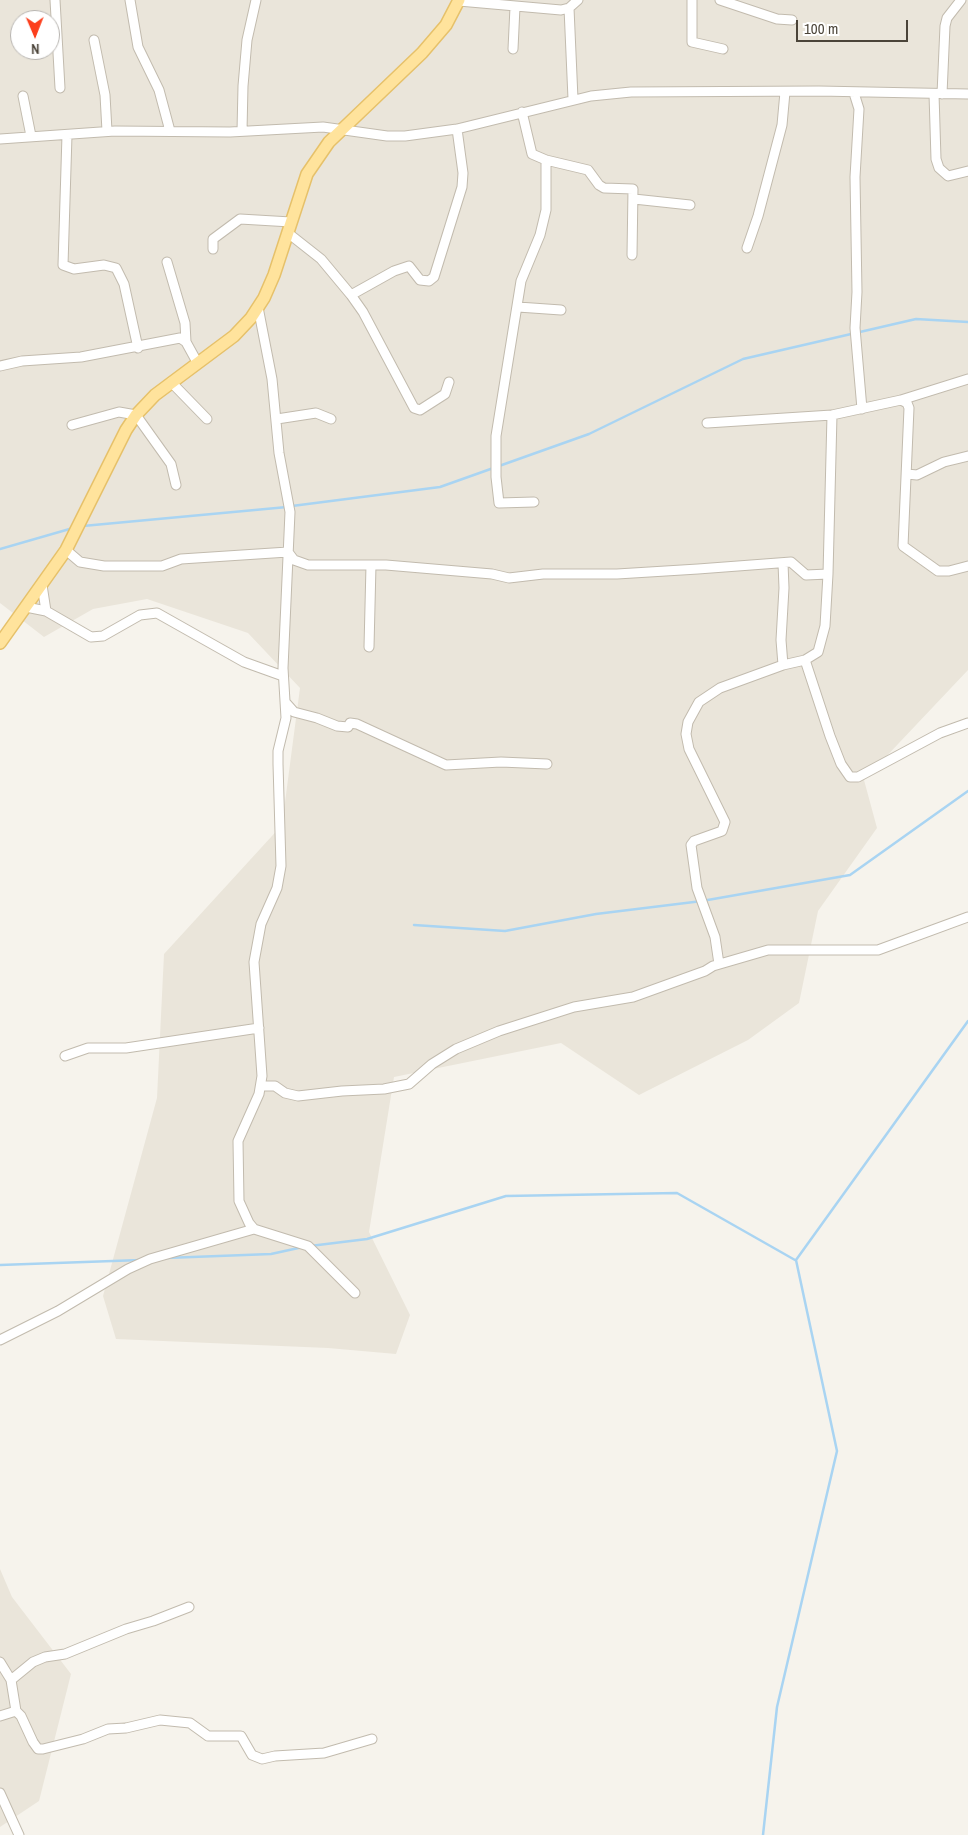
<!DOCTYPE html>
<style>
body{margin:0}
#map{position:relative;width:968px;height:1835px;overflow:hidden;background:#f6f3ec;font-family:"Archivo Narrow",sans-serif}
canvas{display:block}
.north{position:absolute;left:10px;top:10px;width:50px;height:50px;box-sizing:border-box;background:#fff;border:1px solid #b7b4b0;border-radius:50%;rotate:179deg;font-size:14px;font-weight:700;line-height:20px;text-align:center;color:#4b4439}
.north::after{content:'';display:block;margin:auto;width:18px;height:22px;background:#fc3f1d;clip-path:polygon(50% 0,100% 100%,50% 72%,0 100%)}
.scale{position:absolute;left:796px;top:20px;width:112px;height:22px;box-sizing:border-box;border:2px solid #4b4439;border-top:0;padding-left:6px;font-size:15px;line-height:18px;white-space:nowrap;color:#4b4439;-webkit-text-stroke:4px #fff;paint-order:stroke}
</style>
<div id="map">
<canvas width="968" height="1835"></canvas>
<div class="north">N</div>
<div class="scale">100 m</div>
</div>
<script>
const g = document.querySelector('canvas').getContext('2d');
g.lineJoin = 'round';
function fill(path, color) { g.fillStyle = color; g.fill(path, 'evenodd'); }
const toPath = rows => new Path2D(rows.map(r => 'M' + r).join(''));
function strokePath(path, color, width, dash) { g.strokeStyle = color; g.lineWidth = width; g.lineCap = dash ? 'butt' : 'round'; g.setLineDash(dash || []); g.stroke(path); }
fill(toPath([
 [0,0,968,0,968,670,864,780,877,828,818,911,799,1003,748,1040,639,1095,561,1043,394,1077,369,1232,410,1315,396,1354,328,1348,116,1339,103,1296,157,1098,164,954,282,825,300,688,248,633,147,599,93,609,44,637,0,603],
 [20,20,50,20,50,50,20,50],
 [0,1569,12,1597,71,1674,39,1801,0,1827]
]), '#eae5da');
strokePath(toPath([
 [292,506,440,487,589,434,743,359,916,319,968,322],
 [83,526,287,507],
 [0,549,73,528],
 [414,925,505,931,596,914,702,901,850,875,968,791],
 [310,1246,367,1239,506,1196,677,1193,795,1260],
 [166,1258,271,1254,303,1247],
 [0,1265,141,1260],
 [763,1835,777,1707,837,1451,796,1260,968,1021]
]), '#a9d4f2', 2.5);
const minor = toPath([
 [55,0,60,88],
 [130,0,138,47,159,90,170,131],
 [692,0,692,42,723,49],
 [720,0,777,19,792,20],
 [459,1,561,10,569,8,578,0],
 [569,8,573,99],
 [94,40,105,95,107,131],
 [513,49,515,7],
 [854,93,859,109,855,177,857,292,855,328,862,409],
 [934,94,936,159,939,168,948,176,968,171],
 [942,94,945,26,947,18,961,0],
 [23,96,31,136],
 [522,112,532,154,546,160,546,210,540,235,521,281,496,436,496,477,499,503,534,502],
 [242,131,243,86,247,40,256,0],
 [67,135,63,265,74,269,104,265,116,268,124,284,138,348],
 [0,139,115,131,230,132,323,127,387,136,405,136,457,129,591,96,631,92,819,91,968,94],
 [546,160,588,170,599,185,604,188,633,189,632,255],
 [634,199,690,205],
 [288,233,321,259,351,295,363,312,414,408,420,410,445,394,449,382],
 [747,248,758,216,782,125,785,92],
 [213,249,213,239,240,219,291,222],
 [167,262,185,323,186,342],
 [351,295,394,271,409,266,420,280,429,281,434,277,462,187,463,173,457,129],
 [258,307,272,379,279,453,290,512,283,668,286,718,278,751,278,764,281,866,277,888,261,924,254,962,262,1076,259,1094,238,1141,239,1201,249,1223,254,1229,308,1246,355,1293],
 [518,307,561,310],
 [0,366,22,361,81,357,180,338,186,342,197,362],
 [171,382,207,419],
 [901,400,907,403,909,408,903,546,938,571,949,571,968,566],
 [277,419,316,413,331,419],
 [707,423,832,415,901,400,968,379],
 [72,425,119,412,136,415,171,464,176,485],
 [907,474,917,475,944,462,968,456],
 [66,550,80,562,104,566,162,566,181,559,288,552,294,560,308,565,386,565,492,574,509,578,543,574,617,574,698,569,791,562,806,575,828,574],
 [42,585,46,611],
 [26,607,46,611,91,637,103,636,140,615,157,613,244,662,283,676],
 [369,647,371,565],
 [805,660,830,736,841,764,850,777,858,777,940,733,968,723],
 [783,665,781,640,784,588,783,563],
 [286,703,294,712,317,718,337,726,348,727,350,723,357,724,446,765,501,762,547,764],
 [719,964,715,937,697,888,691,845,694,841,722,831,725,822,689,749,686,734,688,722,699,702,720,688,783,665,805,660,818,652,825,626,828,574,832,415],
 [65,1056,88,1048,126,1048,259,1028],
 [261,1086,275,1086,285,1093,298,1096,342,1091,384,1089,409,1084,432,1064,456,1049,499,1031,574,1007,633,997,705,971,713,966,768,950,878,950,968,917],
 [0,1340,58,1311,128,1269,150,1259,254,1229],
 [0,1662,11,1680],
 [16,1711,11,1680,33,1662,45,1657,65,1654,126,1629,153,1621,189,1607],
 [0,1716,16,1711,21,1716,33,1742,38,1749,43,1749,83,1739,108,1729,126,1728,160,1720,190,1723,208,1736,241,1736,252,1755,262,1759,275,1756,324,1753,372,1739],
 [0,1793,19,1835]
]);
const major = toPath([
 [0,643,66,550,126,430,136,415,155,395,234,336,251,318,264,298,274,275,307,174,329,142,422,53,446,25,459,0]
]);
strokePath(minor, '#c2bbae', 11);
strokePath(major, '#e6c16a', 14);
strokePath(minor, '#fff', 9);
strokePath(major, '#ffe39c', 11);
</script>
